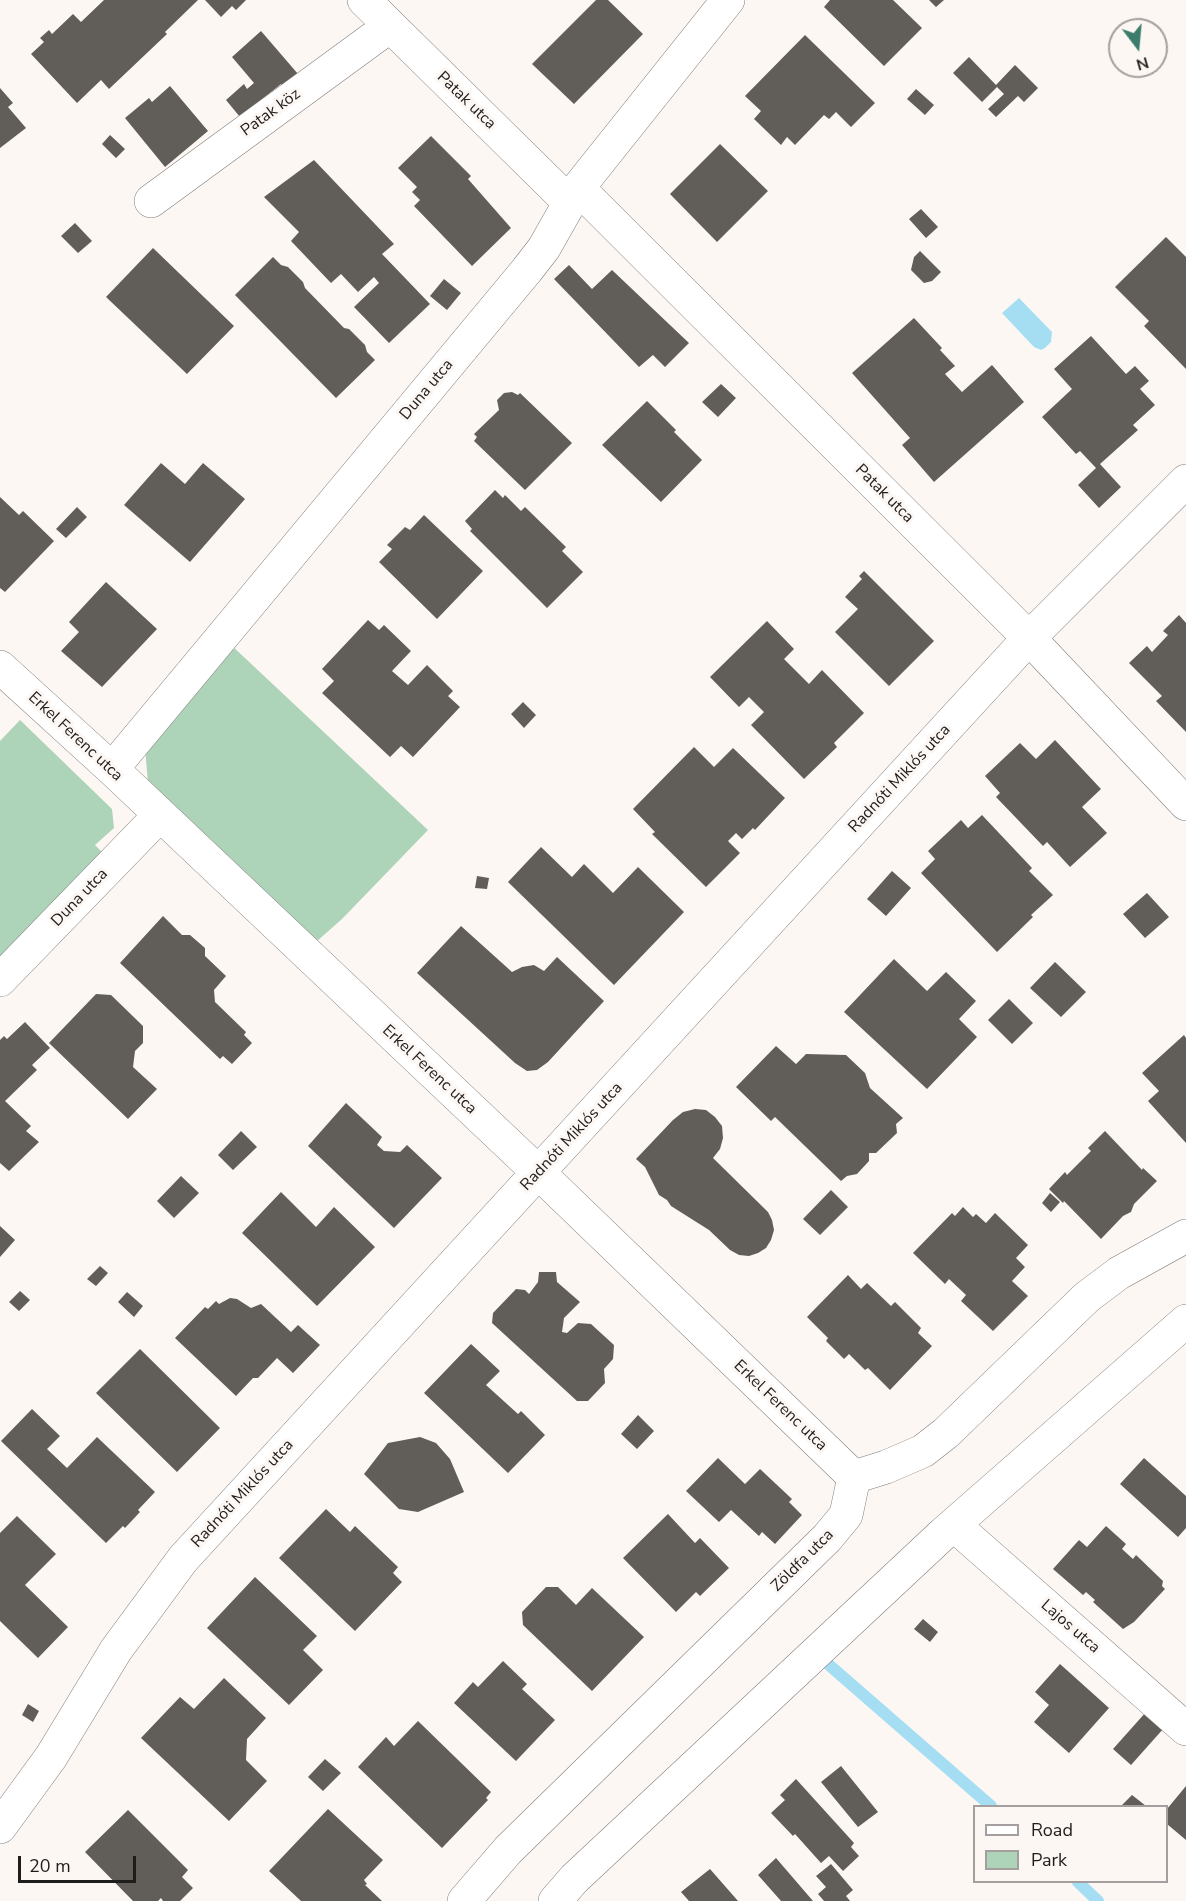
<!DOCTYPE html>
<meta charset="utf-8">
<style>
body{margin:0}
#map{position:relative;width:1186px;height:1901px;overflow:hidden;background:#fdf7f4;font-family:"Nunito Sans",sans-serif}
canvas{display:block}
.legend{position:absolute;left:973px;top:1805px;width:195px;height:78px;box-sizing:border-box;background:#fdf7f4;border:2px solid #a49f9e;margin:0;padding:8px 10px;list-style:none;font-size:18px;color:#1f1c1c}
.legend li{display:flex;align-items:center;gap:12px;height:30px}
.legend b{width:30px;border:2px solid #a49f9e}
.north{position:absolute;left:1108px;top:18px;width:60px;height:60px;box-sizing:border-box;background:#fdf7f4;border:2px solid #a49f9e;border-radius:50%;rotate:164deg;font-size:16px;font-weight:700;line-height:24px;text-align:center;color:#1f1c1c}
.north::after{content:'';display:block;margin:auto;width:21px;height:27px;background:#3b7c6b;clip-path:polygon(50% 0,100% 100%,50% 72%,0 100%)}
.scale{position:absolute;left:18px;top:1856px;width:118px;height:27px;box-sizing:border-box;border:3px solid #1f1c1c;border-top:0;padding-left:8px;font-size:18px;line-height:21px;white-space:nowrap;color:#1f1c1c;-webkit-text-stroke:4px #fdf7f4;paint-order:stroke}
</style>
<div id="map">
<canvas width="1186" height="1901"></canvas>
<ul class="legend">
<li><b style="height:8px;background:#fff"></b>Road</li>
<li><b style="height:16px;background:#add3b8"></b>Park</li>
</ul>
<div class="north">N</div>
<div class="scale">20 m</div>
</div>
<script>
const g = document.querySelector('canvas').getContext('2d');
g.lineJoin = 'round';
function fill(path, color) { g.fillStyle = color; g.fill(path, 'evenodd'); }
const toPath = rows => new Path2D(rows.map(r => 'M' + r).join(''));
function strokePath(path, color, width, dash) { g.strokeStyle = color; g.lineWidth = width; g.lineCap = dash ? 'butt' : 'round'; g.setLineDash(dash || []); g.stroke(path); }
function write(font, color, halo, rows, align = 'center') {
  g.font = font + ' "Nunito Sans",sans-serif'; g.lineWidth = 6; g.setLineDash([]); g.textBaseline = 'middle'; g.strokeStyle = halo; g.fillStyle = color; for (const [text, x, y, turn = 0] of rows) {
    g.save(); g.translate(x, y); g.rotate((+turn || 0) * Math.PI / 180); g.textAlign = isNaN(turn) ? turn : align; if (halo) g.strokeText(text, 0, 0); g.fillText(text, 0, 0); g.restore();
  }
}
fill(toPath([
 [229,643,428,830,342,919,316,942,148,783,145,748],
 [20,720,112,809,114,828,95,845,102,852,0,963,0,741]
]), '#add3b8');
fill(toPath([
 [1019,298,1052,332,1051,342,1045,348,1041,350,1034,347,1002,313]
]), '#a5def3');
strokePath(toPath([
 [828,1664,991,1806],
 [1078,1882,1098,1901]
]), '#a5def3', 12);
fill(toPath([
 [104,0,198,0,165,32,167,34,109,89,101,80,77,103,31,54,44,42,40,38,49,30,52,34,73,14,81,22],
 [205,0,246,0,236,10,232,6,221,17],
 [596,0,608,0,643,34,574,104,532,64],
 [830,0,893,0,922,28,884,66,824,7],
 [929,0,944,0,936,7],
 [261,31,298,74,283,87,281,84,240,117,226,100,244,84,247,89,254,83,232,57],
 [805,35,875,103,851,127,836,112,829,119,824,115,795,145,787,137,781,145,754,119,761,111,745,96],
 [969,57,996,85,1015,65,1038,88,1024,102,1018,96,996,117,988,109,1004,94,997,87,982,102,953,73],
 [170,86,208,131,165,167,125,118,149,98,152,102],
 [0,88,13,103,8,107,26,128,0,148],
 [916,89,934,105,925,115,907,99],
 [110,135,125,149,116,158,102,144],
 [431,136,471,176,468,179,511,228,472,266,414,206,420,200,412,192,417,187,398,168],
 [720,144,768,191,717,242,670,194],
 [314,160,394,244,382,254,430,304,389,343,354,307,379,283,374,277,358,292,341,274,331,283,291,241,299,232,264,197],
 [921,209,938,227,926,238,909,219],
 [75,223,92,241,78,253,61,236],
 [1166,237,1186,257,1186,369,1144,326,1149,321,1115,287],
 [153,248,234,326,187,374,106,297],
 [920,251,941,272,932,281,924,283,911,270,914,257],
 [273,257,281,265,288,267,303,282,305,288,344,328,349,329,365,345,367,352,375,360,336,398,235,295],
 [569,265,592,289,612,270,689,343,665,367,653,355,639,367,554,279],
 [444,279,461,293,447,310,430,296],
 [914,318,942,348,940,350,955,366,945,374,962,392,992,365,1024,402,934,482,902,445,910,438,852,373],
 [1091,336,1126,374,1135,366,1149,381,1140,389,1155,405,1133,425,1138,430,1100,464,1121,487,1099,508,1078,485,1096,468,1080,451,1076,454,1042,417,1072,389,1054,369],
 [721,384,736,398,718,417,702,402],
 [512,392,518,395,520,393,572,443,525,490,474,441,477,437,474,434,499,410,497,400,504,393],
 [647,401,676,430,674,432,702,460,661,502,602,445],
 [161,463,185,484,203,463,245,499,190,562,124,505],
 [495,490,503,498,505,495,521,511,525,507,566,547,562,551,583,572,547,608,470,531,472,529,465,521],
 [0,497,19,515,23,511,54,541,5,592,0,588],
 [77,507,87,517,66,538,56,529],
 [424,515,483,571,437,619,379,562,392,549,387,545,405,527,410,530],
 [864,571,934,641,889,686,835,632,858,609,845,597,862,579,859,576],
 [106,582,157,629,102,687,61,651,79,632,69,622],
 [1179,615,1186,623,1186,732,1156,701,1162,696,1129,663,1147,646,1152,652,1168,635,1163,631],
 [368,620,379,630,384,625,411,651,392,671,408,685,427,665,453,691,448,696,460,707,413,757,401,746,390,757,322,693,334,681,322,669],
 [767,621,794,649,784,659,809,684,822,670,864,713,834,743,837,747,804,779,751,725,764,712,749,697,739,707,710,677],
 [523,702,536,715,524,728,511,714],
 [1055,740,1101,789,1082,807,1107,833,1070,867,1047,842,1043,846,996,797,1000,793,985,776,1020,743,1036,759],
 [694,747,714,767,733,748,785,798,755,830,753,828,742,839,736,833,728,841,740,853,706,887,652,834,655,832,633,809],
 [982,815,1032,868,1029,871,1053,895,1031,915,1033,917,997,952,921,873,935,859,928,851,961,820,968,828],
 [541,847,572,877,584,864,613,893,638,867,684,912,614,985,508,882],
 [892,871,911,888,886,916,867,899],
 [477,876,489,878,487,889,475,888],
 [1147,893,1169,917,1145,938,1123,914],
 [163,916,182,935,190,935,205,948,205,956,226,976,214,990,215,1002,246,1032,244,1035,252,1043,232,1064,223,1056,220,1059,120,963],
 [461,926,512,972,522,967,534,965,544,971,557,957,604,1001,548,1062,537,1070,527,1071,515,1063,417,973],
 [894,959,927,991,946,972,976,1001,959,1019,977,1037,927,1089,844,1012],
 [1055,962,1086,992,1061,1017,1030,988],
 [96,994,111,995,143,1026,143,1043,135,1051,133,1067,157,1089,128,1119,49,1043],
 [1009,999,1033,1023,1012,1044,988,1020],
 [25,1022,50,1048,32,1065,37,1070,5,1101,31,1126,26,1131,39,1142,9,1171,0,1163,0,1040,4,1036,7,1039],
 [1184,1035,1186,1038,1186,1143,1148,1101,1159,1091,1142,1073],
 [776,1046,796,1064,806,1054,846,1055,865,1073,870,1088,903,1118,896,1124,897,1133,876,1153,869,1153,869,1161,857,1174,847,1176,841,1181,775,1117,771,1121,736,1087],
 [346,1103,382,1137,377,1145,384,1151,400,1152,407,1145,442,1178,394,1228,308,1146],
 [695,1109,706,1110,715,1117,722,1126,723,1138,720,1149,713,1158,768,1212,772,1220,774,1230,771,1240,766,1248,758,1253,749,1256,739,1255,730,1250,709,1230,671,1206,667,1200,659,1195,645,1167,636,1159,673,1120,683,1112],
 [241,1131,257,1147,233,1170,218,1155],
 [1105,1131,1142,1170,1143,1168,1157,1181,1134,1204,1131,1212,1123,1216,1101,1239,1064,1201,1063,1203,1049,1189,1065,1172,1067,1175,1091,1151,1088,1148],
 [181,1176,199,1193,174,1218,157,1201],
 [831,1190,848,1207,820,1235,803,1219],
 [281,1192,316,1227,334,1207,375,1247,317,1306,242,1233],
 [1050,1193,1060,1202,1051,1212,1042,1203],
 [963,1207,973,1217,976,1214,986,1223,995,1213,1028,1245,1016,1258,1025,1267,1012,1281,1028,1296,993,1331,961,1301,966,1295,949,1279,945,1284,913,1253,952,1213,955,1216],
 [0,1226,15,1240,0,1257],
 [100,1266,108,1273,96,1286,87,1279],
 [539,1272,556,1272,557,1282,580,1302,564,1318,562,1332,567,1333,578,1323,591,1324,614,1345,613,1359,604,1369,605,1383,588,1401,577,1401,492,1323,493,1313,516,1289,525,1290,529,1294,538,1282],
 [848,1275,861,1289,867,1283,891,1306,895,1302,921,1328,918,1333,932,1346,890,1390,868,1368,865,1370,849,1354,844,1359,826,1341,828,1338,807,1317],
 [20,1291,30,1300,19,1311,9,1302],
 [127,1292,143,1306,134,1317,118,1302],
 [230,1298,237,1299,251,1308,261,1304,291,1332,298,1325,320,1345,293,1373,277,1358,258,1378,253,1378,236,1396,175,1338,205,1307,208,1309,216,1301,219,1304],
 [471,1344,500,1371,486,1385,518,1414,521,1411,545,1435,508,1473,424,1393],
 [140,1349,220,1428,177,1472,96,1393],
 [32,1409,60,1436,47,1449,67,1468,97,1437,155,1492,138,1510,140,1512,125,1528,123,1526,106,1543,1,1441],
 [638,1415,654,1431,637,1449,621,1434],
 [420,1437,436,1443,450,1459,464,1492,418,1512,399,1509,364,1474,388,1443],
 [718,1458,745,1484,760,1469,792,1499,789,1502,802,1515,775,1544,762,1532,759,1536,731,1510,719,1522,686,1491],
 [1144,1458,1186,1496,1186,1528,1178,1537,1120,1484],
 [326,1509,350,1532,355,1526,398,1567,393,1573,402,1582,355,1631,279,1558],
 [668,1514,695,1543,700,1538,729,1568,700,1596,696,1592,676,1612,623,1558],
 [17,1516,56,1554,25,1585,68,1627,38,1658,0,1621,0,1533],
 [1106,1526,1126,1544,1122,1549,1133,1559,1136,1555,1163,1581,1162,1586,1165,1589,1134,1622,1123,1629,1093,1602,1095,1600,1086,1592,1083,1595,1053,1569,1079,1540,1087,1547],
 [255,1577,317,1636,303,1650,323,1670,289,1705,207,1628],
 [546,1587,558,1587,576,1605,592,1588,644,1637,592,1691,523,1625,522,1612],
 [923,1619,938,1632,930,1642,914,1629],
 [503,1661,527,1684,522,1689,555,1720,516,1761,454,1703,473,1682,478,1687],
 [1060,1664,1109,1708,1069,1753,1034,1722,1049,1705,1035,1692],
 [224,1678,266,1718,247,1739,246,1760,267,1781,229,1821,141,1738,180,1697,194,1709],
 [28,1704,39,1711,33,1722,22,1715],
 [1146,1712,1164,1728,1131,1765,1113,1749],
 [418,1721,491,1792,486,1798,488,1800,442,1848,358,1767,386,1737,394,1746],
 [325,1759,341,1773,323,1791,308,1777],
 [841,1766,878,1812,858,1827,821,1782],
 [796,1779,854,1843,851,1847,859,1856,843,1871,829,1856,821,1863,795,1834,793,1836,771,1813,785,1800,780,1795],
 [1186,1786,1186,1840,1167,1824,1167,1809],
 [1132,1795,1146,1806,1121,1806],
 [328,1809,383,1860,364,1880,367,1884,365,1885,382,1901,301,1901,269,1871],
 [128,1810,188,1870,182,1877,193,1888,180,1901,163,1901,161,1898,158,1901,133,1901,85,1852],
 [776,1858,813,1901,781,1901,758,1875],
 [831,1864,853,1890,846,1896,850,1901,824,1901,818,1894,826,1887,816,1876],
 [710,1869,738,1901,689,1901,681,1892]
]), '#615d59');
const minor = toPath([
 [364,0,569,202],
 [578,188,1029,638,1186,804],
 [151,201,390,26],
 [0,667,112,769,539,1173,854,1477],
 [112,769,527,270,544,248,578,188,728,0],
 [0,980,159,816],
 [854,1477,886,1467,923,1451,946,1433,1087,1297,1119,1273,1186,1236],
 [954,1525,1186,1729],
 [0,1827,51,1757,116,1650,183,1559,1029,638,1186,481],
 [464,1901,508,1850,827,1538,846,1515,854,1477],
 [555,1901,574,1879,944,1533,1186,1321]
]);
strokePath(minor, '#827d7b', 34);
strokePath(minor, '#fff', 33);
write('16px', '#1f1c1c', '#fdf7f4', [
 ["Patak utca",466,101,44],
 ["Patak köz",271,113,-36],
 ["Duna utca",427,390,-50],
 ["Patak utca",884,494,45],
 ["Erkel Ferenc utca",75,737,43],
 ["Radnóti Miklós utca",900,779,-47],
 ["Duna utca",80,898,-46],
 ["Erkel Ferenc utca",429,1070,43],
 ["Radnóti Miklós utca",572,1137,-47],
 ["Erkel Ferenc utca",780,1406,44],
 ["Radnóti Miklós utca",243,1494,-47],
 ["Zöldfa utca",803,1561,-45],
 ["Lajos utca",1070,1627,41]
]);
</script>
